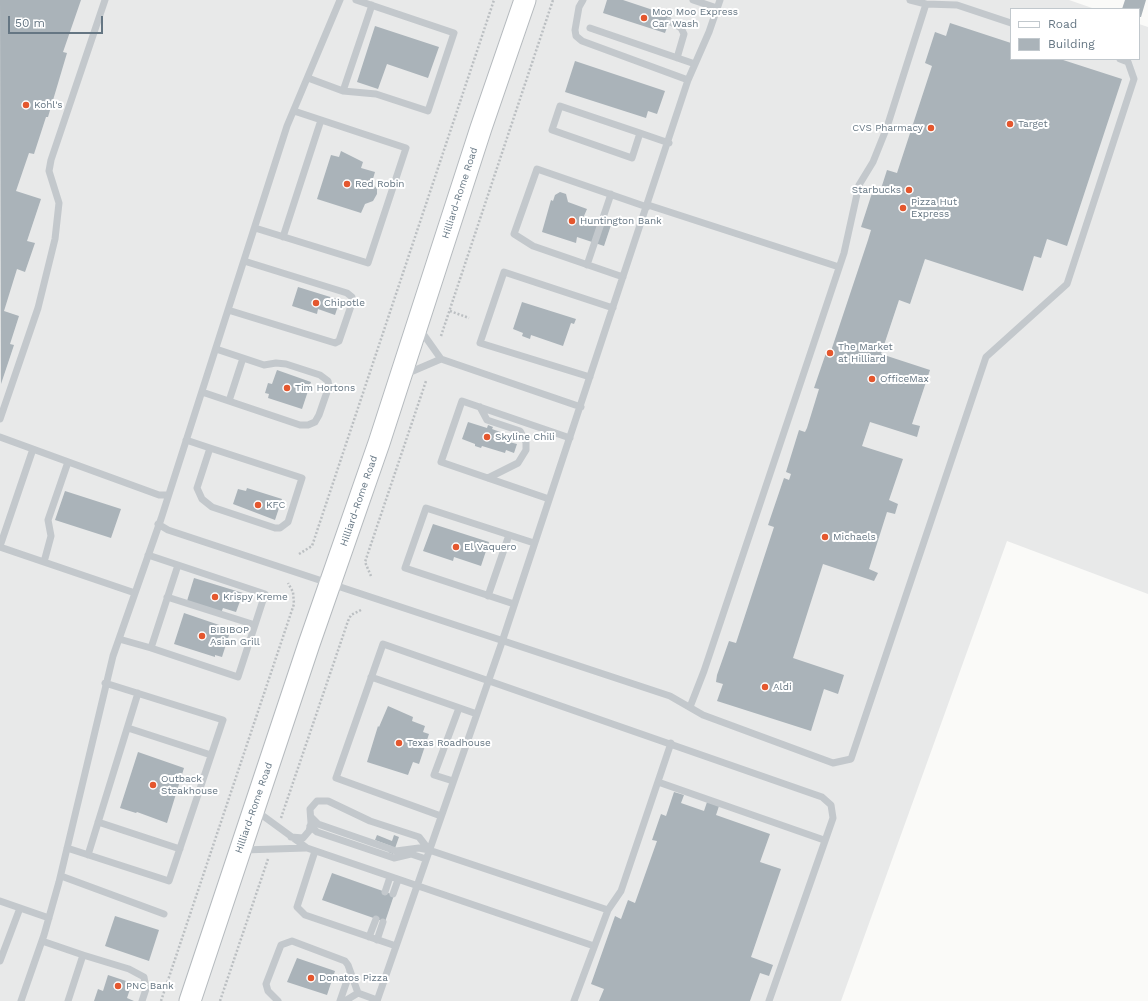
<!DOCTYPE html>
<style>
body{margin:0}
#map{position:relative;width:1148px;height:1001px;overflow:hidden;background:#fafaf8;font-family:"Work Sans",sans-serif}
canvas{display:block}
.legend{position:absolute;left:1010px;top:8px;width:130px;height:52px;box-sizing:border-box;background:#fff;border:1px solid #c1c8cd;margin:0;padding:5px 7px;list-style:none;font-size:12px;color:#657683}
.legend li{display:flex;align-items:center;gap:8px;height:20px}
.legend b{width:20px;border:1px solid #c1c8cd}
.scale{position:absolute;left:8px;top:16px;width:95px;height:18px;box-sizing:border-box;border:2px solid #657683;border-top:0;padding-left:5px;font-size:12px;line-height:14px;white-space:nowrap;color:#657683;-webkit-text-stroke:3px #fff;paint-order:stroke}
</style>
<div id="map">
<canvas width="1148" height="1001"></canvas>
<ul class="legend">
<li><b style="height:5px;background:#fff"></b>Road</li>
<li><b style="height:11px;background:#aab3b9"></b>Building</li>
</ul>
<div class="scale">50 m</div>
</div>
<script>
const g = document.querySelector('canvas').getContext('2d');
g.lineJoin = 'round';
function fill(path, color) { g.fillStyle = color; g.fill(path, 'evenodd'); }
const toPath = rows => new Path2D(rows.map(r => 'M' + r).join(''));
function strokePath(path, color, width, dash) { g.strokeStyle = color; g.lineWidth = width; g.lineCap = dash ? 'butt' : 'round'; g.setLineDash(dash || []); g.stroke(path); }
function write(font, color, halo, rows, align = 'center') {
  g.font = font + ' "Work Sans",sans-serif'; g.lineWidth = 4; g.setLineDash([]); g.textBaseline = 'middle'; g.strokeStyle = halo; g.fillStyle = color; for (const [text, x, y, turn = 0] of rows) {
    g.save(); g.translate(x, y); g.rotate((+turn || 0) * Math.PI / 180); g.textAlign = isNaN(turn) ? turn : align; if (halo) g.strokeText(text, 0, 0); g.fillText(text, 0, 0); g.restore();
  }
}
fill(toPath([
 [0,0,1069,0,1095,9,1011,9,1011,59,1139,59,1139,24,1148,27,1148,594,1007,541,841,1001,0,1001]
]), '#e8e9e9');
fill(toPath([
 [0,0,81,0,63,52,67,53,48,117,46,117,34,154,29,153,16,191,41,199,27,241,35,243,25,272,17,269,4,311,19,316,10,344,14,345,1,384],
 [607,0,623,0,671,16,665,33,603,13],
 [1125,0,1146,0,1141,17,1139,17,1139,9,1122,9],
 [950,23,1011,43,1011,59,1060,59,1122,79,1067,246,1047,239,1041,258,1034,256,1023,291,925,259,910,304,899,300,881,354,930,370,912,424,920,426,917,437,870,422,862,446,903,459,889,500,898,504,895,514,887,512,869,569,878,573,874,581,823,564,793,658,844,675,838,694,824,689,811,731,717,701,723,684,716,682,717,675,729,641,736,643,737,640,774,527,768,525,784,478,789,480,791,474,786,472,799,430,805,432,807,428,819,389,814,388,827,350,831,351,868,240,871,230,861,227,872,193,879,195,887,170,897,173,932,66,925,63,935,32,946,36],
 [375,26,439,47,428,78,387,64,378,89,357,82],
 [575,61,665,91,657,114,648,111,646,118,565,92],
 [341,151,363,162,361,168,375,172,372,182,377,189,377,194,373,201,365,204,361,213,317,199,331,155,339,157],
 [560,192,566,194,568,202,587,209,584,216,611,225,604,246,577,237,576,243,542,232,551,200,553,201,555,195],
 [298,287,340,300,335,315,318,309,317,314,292,306],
 [522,302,576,319,574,324,571,323,563,346,531,335,530,339,522,336,523,333,513,329],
 [277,370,311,382,302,409,268,398,269,394,265,393,268,383,272,384],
 [468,422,487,428,488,425,493,427,492,429,511,436,509,442,517,444,514,453,506,450,505,453,482,446,481,448,475,446,475,444,462,439],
 [247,488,282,499,275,520,233,504,238,489,246,491],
 [65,491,121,509,111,538,55,520],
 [433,524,489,542,481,566,454,557,453,561,423,551],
 [194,578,243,593,236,612,223,608,221,613,187,601],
 [184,613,231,629,222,657,215,655,215,657,174,644],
 [388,706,413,717,412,721,425,726,423,732,429,734,419,764,413,762,408,775,367,762,378,726,379,727],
 [138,752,184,768,167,823,137,812,136,813,120,808],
 [674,792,684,795,681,803,704,811,707,802,719,806,716,815,770,834,760,862,781,869,751,957,773,965,769,976,760,973,750,1001,599,1001,604,989,591,984,615,916,621,919,628,900,635,903,657,841,652,840,661,814,666,816],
 [377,835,392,841,394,835,399,837,393,854,388,852,391,846,375,840],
 [332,873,394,895,385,922,322,900],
 [115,916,159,930,149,961,105,946],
 [297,958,335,971,327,995,287,982],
 [108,975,132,983,127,998,134,1001,94,1001,98,989,103,991]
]), '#aab3b9');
const primary = toPath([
 [190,1001,309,644,379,443,481,128,525,0]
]);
strokePath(primary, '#b5babe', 23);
strokePath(toPath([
 [450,311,469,318],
 [441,336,553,0],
 [299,554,312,546,494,0],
 [371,576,365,562,426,381],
 [281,818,348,621,351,615,361,610],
 [161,1001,294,604,293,592,288,583],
 [220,1001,268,859]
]), '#bbbfc2', 2.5, [2, 2]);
strokePath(toPath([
 [583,0,579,7,575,30,576,36,582,41,688,80],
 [693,0,717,8],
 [910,0,926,4,957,5,1011,23],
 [669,21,681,28,684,34,677,58],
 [590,28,695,64],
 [308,78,343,91,376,94,428,111,454,33,356,0],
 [343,91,372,5],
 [640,133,632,158,552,130,560,106,640,133,669,143],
 [648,205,839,267],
 [255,228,368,263,406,148,294,111],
 [283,237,321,120],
 [587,265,611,194],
 [623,277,533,246,514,234,537,169,647,207],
 [228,310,335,343,339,341,352,303,352,297,347,293,244,261],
 [419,328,441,359,581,407],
 [406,374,441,359],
 [590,377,480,343,504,272,613,308],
 [202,392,300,425,308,425,315,422,319,415,329,386,328,381,320,375,286,364,276,363,264,365,216,349],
 [229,401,243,358],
 [480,407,487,420,520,431,526,442,526,450,518,463,488,478],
 [0,419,38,308,55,239,59,203,49,171,51,160,105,0],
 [0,437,159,495,168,495],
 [186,440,210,448,302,478,288,522,280,528,275,528,212,507,202,499,197,488,210,448],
 [549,499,441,462,462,401,570,438],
 [158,524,168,530,670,696,703,715,833,763,851,759,986,357,1067,284,1134,79,1128,62,1120,59],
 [0,546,33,449],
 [0,547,135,593],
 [148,555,178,565],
 [44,562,51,536,48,520,68,462],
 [178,565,265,594,238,677,151,648,178,565],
 [488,596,509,535],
 [167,597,255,625],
 [514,604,405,568,426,508,534,543],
 [119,639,151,648],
 [371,677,477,714],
 [690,707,704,671,844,253,859,185,873,162,887,127,926,4],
 [128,728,211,755],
 [453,781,434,775,459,708],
 [658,782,824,840],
 [255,810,307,848,594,946],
 [441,816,336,778,383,644,822,797,831,805,833,818,769,1001],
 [311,817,318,824,396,851,419,848,429,850,608,910],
 [98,822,180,849],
 [310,826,317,832,394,858,411,854,426,859],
 [291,837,303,838,309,831,311,823,310,809,317,801,328,801,370,821,419,837,429,850],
 [67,848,169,881,223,720,105,683],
 [243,850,306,848],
 [315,851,297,907,305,915,396,946],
 [88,855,138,693],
 [61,876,164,914],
 [385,892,390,877],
 [393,894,398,880],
 [0,901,49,918],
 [369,937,376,919],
 [377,940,383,922],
 [42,941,83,955,68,1001],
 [83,955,129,969,144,977,146,989,142,1001],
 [0,961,20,908],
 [21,1001,44,935,59,882,113,656,161,519,287,126,340,0],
 [278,1001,268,991,266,984,281,945,292,941,345,961,348,965,358,993,377,1000],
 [340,1001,350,972],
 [345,1001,358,993],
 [377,1001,502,642,688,80,709,32,720,0],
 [574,1001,608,910,621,891,671,743]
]), '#c3c8cc', 7);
strokePath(primary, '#fff', 21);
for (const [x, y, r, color] of [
 [644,18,4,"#e4572e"],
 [26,105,4,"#e4572e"],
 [1010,124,4,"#e4572e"],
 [931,128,4,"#e4572e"],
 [347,184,4,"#e4572e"],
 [909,190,4,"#e4572e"],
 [903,208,4,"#e4572e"],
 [572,221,4,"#e4572e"],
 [316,303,4,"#e4572e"],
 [830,353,4,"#e4572e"],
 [872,379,4,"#e4572e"],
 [287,388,4,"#e4572e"],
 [487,437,4,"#e4572e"],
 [258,505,4,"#e4572e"],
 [825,537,4,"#e4572e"],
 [456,547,4,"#e4572e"],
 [215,597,4,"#e4572e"],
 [202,636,4,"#e4572e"],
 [765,687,4,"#e4572e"],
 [399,743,4,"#e4572e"],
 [153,785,4,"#e4572e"],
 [311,978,4,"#e4572e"],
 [118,986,4,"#e4572e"]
]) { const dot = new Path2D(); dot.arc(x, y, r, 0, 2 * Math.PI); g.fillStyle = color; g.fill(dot); strokePath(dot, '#fff', 1.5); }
write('10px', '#657683', '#fff', [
 ["Moo Moo Express",652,12],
 ["Car Wash",652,24],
 ["Kohl's",34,105],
 ["Target",1018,124],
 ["CVS Pharmacy",923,128,"right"],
 ["Red Robin",355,184],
 ["Starbucks",901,190,"right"],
 ["Pizza Hut",911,202],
 ["Express",911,214],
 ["Huntington Bank",580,221],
 ["Chipotle",324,303],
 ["The Market",838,347],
 ["at Hilliard",838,359],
 ["OfficeMax",880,379],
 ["Tim Hortons",295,388],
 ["Skyline Chili",495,437],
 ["KFC",266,505],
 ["Michaels",833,537],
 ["El Vaquero",464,547],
 ["Krispy Kreme",223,597],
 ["BIBIBOP",210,630],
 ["Asian Grill",210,642],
 ["Aldi",773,687],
 ["Texas Roadhouse",407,743],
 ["Outback",161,779],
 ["Steakhouse",161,791],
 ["Donatos Pizza",319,978],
 ["PNC Bank",126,986]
], 'left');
write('10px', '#657683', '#fff', [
 ["Hilliard-Rome Road",460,193,-72],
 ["Hilliard-Rome Road",359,501,-71],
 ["Hilliard-Rome Road",254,808,-71]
]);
</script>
